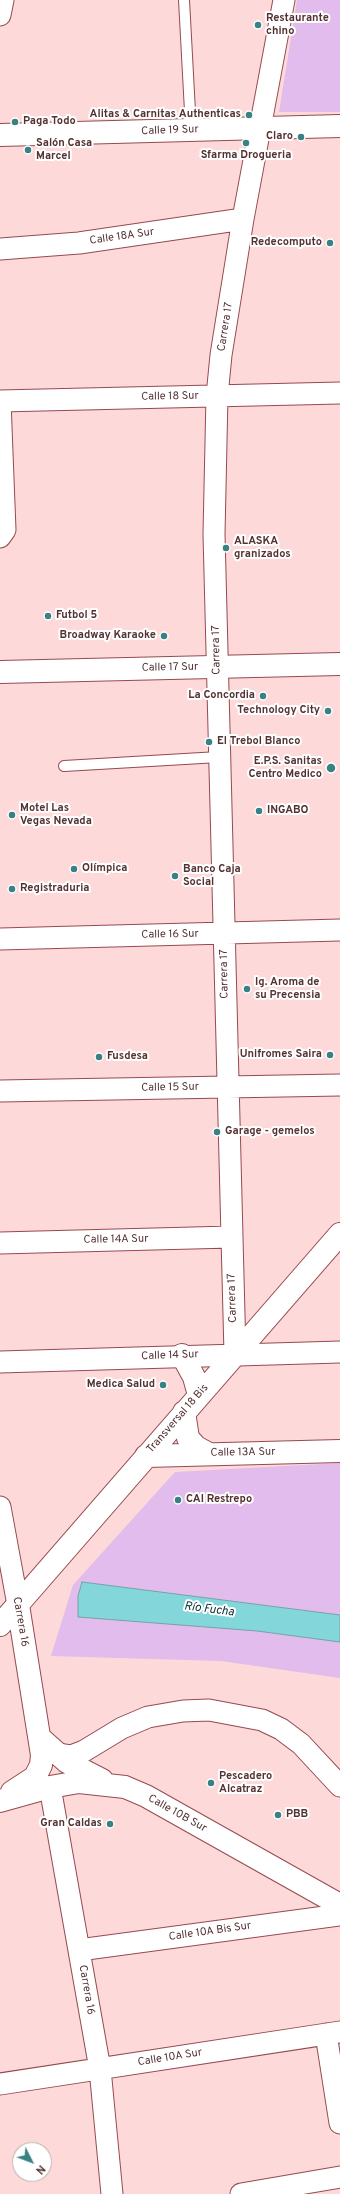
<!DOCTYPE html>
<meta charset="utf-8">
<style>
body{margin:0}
#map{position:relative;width:340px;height:2194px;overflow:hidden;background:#fdd9d9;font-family:Overpass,sans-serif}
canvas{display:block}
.north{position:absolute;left:12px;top:2142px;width:40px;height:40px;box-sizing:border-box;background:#fff;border:1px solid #bbadad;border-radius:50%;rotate:132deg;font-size:11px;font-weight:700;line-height:16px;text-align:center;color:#543132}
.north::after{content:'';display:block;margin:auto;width:14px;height:18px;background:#398184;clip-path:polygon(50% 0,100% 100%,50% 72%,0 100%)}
</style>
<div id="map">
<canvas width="340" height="2194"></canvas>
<div class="north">N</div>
</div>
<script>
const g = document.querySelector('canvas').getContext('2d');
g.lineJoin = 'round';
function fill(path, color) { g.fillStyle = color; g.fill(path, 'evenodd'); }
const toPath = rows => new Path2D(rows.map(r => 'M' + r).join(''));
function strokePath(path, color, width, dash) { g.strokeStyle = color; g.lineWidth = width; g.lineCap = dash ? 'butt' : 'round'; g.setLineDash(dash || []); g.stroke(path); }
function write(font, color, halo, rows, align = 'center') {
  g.font = font + ' Overpass,sans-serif'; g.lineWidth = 4; g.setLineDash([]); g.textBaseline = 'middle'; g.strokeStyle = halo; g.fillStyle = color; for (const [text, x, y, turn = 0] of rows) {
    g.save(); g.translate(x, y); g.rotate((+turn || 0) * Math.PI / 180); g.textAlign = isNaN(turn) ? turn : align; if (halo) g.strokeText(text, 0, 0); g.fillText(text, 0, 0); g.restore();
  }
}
fill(toPath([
 [297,0,340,0,340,112,279,112],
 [340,1463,340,1678,221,1661,51,1656,73,1585,175,1472]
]), '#e1bcec');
const water = toPath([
 [82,1582,340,1615,340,1642,257,1631,78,1617,78,1596,82,1582]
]);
fill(water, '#83d6d9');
strokePath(water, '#75a4a7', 1);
const lane = toPath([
 [184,0,191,130],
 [64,766,219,757]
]);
const street = toPath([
 [0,15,3,0],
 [0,249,79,243,243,219],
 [0,401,340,393],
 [0,537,5,530,0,401],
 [0,939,340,930],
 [0,1091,340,1085],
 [0,1243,231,1237],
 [235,1354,214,534,217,396,221,355,243,219,284,0],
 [0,1362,340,1352],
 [0,1507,18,1605],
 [57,1754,71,1756,84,1751,122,1728,148,1717,183,1711,209,1710,262,1720,281,1729,301,1744,340,1786],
 [50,1787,100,2069,112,2194],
 [79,1950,340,1915],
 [326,2034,340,2123],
 [0,2084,340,2032],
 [241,2194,340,2177]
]);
const secondary = toPath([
 [0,135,340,126],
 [0,672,340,664],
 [182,1355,194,1377,199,1395],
 [184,1412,188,1438,196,1447,209,1454],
 [146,1456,340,1451],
 [0,1625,340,1234],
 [40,1738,67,1762,102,1780],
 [12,1792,35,1777,41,1765,42,1755,18,1605],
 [0,1801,50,1787,79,1782,125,1787,146,1796,340,1905]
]);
strokePath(lane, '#964a4e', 12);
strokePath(street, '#964a4e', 23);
strokePath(secondary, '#964a4e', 24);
strokePath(lane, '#fff', 10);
strokePath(street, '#fff', 21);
strokePath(secondary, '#fff', 22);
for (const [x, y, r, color] of [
 [258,25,4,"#398184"],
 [249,115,4,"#398184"],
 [15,122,4,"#398184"],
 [301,137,4,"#398184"],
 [246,143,4,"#398184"],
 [28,150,4,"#398184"],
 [330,243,4,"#398184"],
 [226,548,4,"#398184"],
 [48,616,4,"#398184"],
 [164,636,4,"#398184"],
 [263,696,4,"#398184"],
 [328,711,4,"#398184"],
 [209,742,4,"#398184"],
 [331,768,5,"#398184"],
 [259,811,4,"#398184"],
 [12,815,4,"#398184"],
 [74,869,4,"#398184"],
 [175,876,4,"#398184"],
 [12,889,4,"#398184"],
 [247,989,4,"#398184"],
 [330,1055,4,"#398184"],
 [99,1057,4,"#398184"],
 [217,1132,4,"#398184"],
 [163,1385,4,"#398184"],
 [178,1500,4,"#398184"],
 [211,1783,4,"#398184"],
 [278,1815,4,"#398184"],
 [110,1824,4,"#398184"]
]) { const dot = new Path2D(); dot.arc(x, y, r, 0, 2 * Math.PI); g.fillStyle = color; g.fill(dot); strokePath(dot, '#fff', 1.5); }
write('bold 11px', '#543132', '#fff', [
 ["Restaurante",266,19],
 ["chino",266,32],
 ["Alitas & Carnitas Authenticas",241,115,"right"],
 ["Paga Todo",23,122],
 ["Claro",293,137,"right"],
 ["Salón Casa",36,144],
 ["Marcel",36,157],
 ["Sfarma Drogueria",246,156,"center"],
 ["Redecomputo",322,243,"right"],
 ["ALASKA",234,542],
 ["granizados",234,555],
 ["Futbol 5",56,616],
 ["Broadway Karaoke",156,636,"right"],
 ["La Concordia",255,696,"right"],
 ["Technology City",320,711,"right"],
 ["El Trebol Blanco",217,742],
 ["E.P.S. Sanitas",322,762,"right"],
 ["Centro Medico",322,775,"right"],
 ["Motel Las",20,809],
 ["Vegas Nevada",20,822],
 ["INGABO",267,811],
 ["Olímpica",82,869],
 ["Banco Caja",183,870],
 ["Social",183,883],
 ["Registraduria",20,889],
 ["Ig. Aroma de",255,983],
 ["su Precensia",255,996],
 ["Unifromes Saira",322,1055,"right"],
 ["Fusdesa",107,1057],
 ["Garage - gemelos",225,1132],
 ["Medica Salud",155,1385,"right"],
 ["CAI Restrepo",186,1500],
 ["Pescadero",219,1777],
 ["Alcatraz",219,1790],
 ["PBB",286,1815],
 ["Gran Caldas",102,1824,"right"]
], 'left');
write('11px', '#543132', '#fff', [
 ["Calle 19 Sur",170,131,-2],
 ["Calle 18A Sur",122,237,-8],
 ["Carrera 17",226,327,-81],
 ["Calle 18 Sur",170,397,-1],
 ["Carrera 17",217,650,-91],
 ["Calle 17 Sur",170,668,-1],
 ["Calle 16 Sur",170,935,-1],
 ["Carrera 17",225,974,-91],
 ["Calle 15 Sur",170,1088,-1],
 ["Calle 14A Sur",116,1240,-1],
 ["Carrera 17",233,1298,-92],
 ["Calle 14 Sur",170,1356,-2],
 ["Transversal 18 Bis",178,1419,-49],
 ["Calle 13A Sur",243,1453,-1],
 ["Carrera 16",20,1622,80],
 ["Calle 10B Sur",177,1814,29],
 ["Calle 10A Bis Sur",210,1932,-8],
 ["Carrera 16",86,1990,80],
 ["Calle 10A Sur",170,2058,-9]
]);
write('italic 12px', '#053032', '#fff', [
 ["Río Fucha",209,1610,7]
]);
</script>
